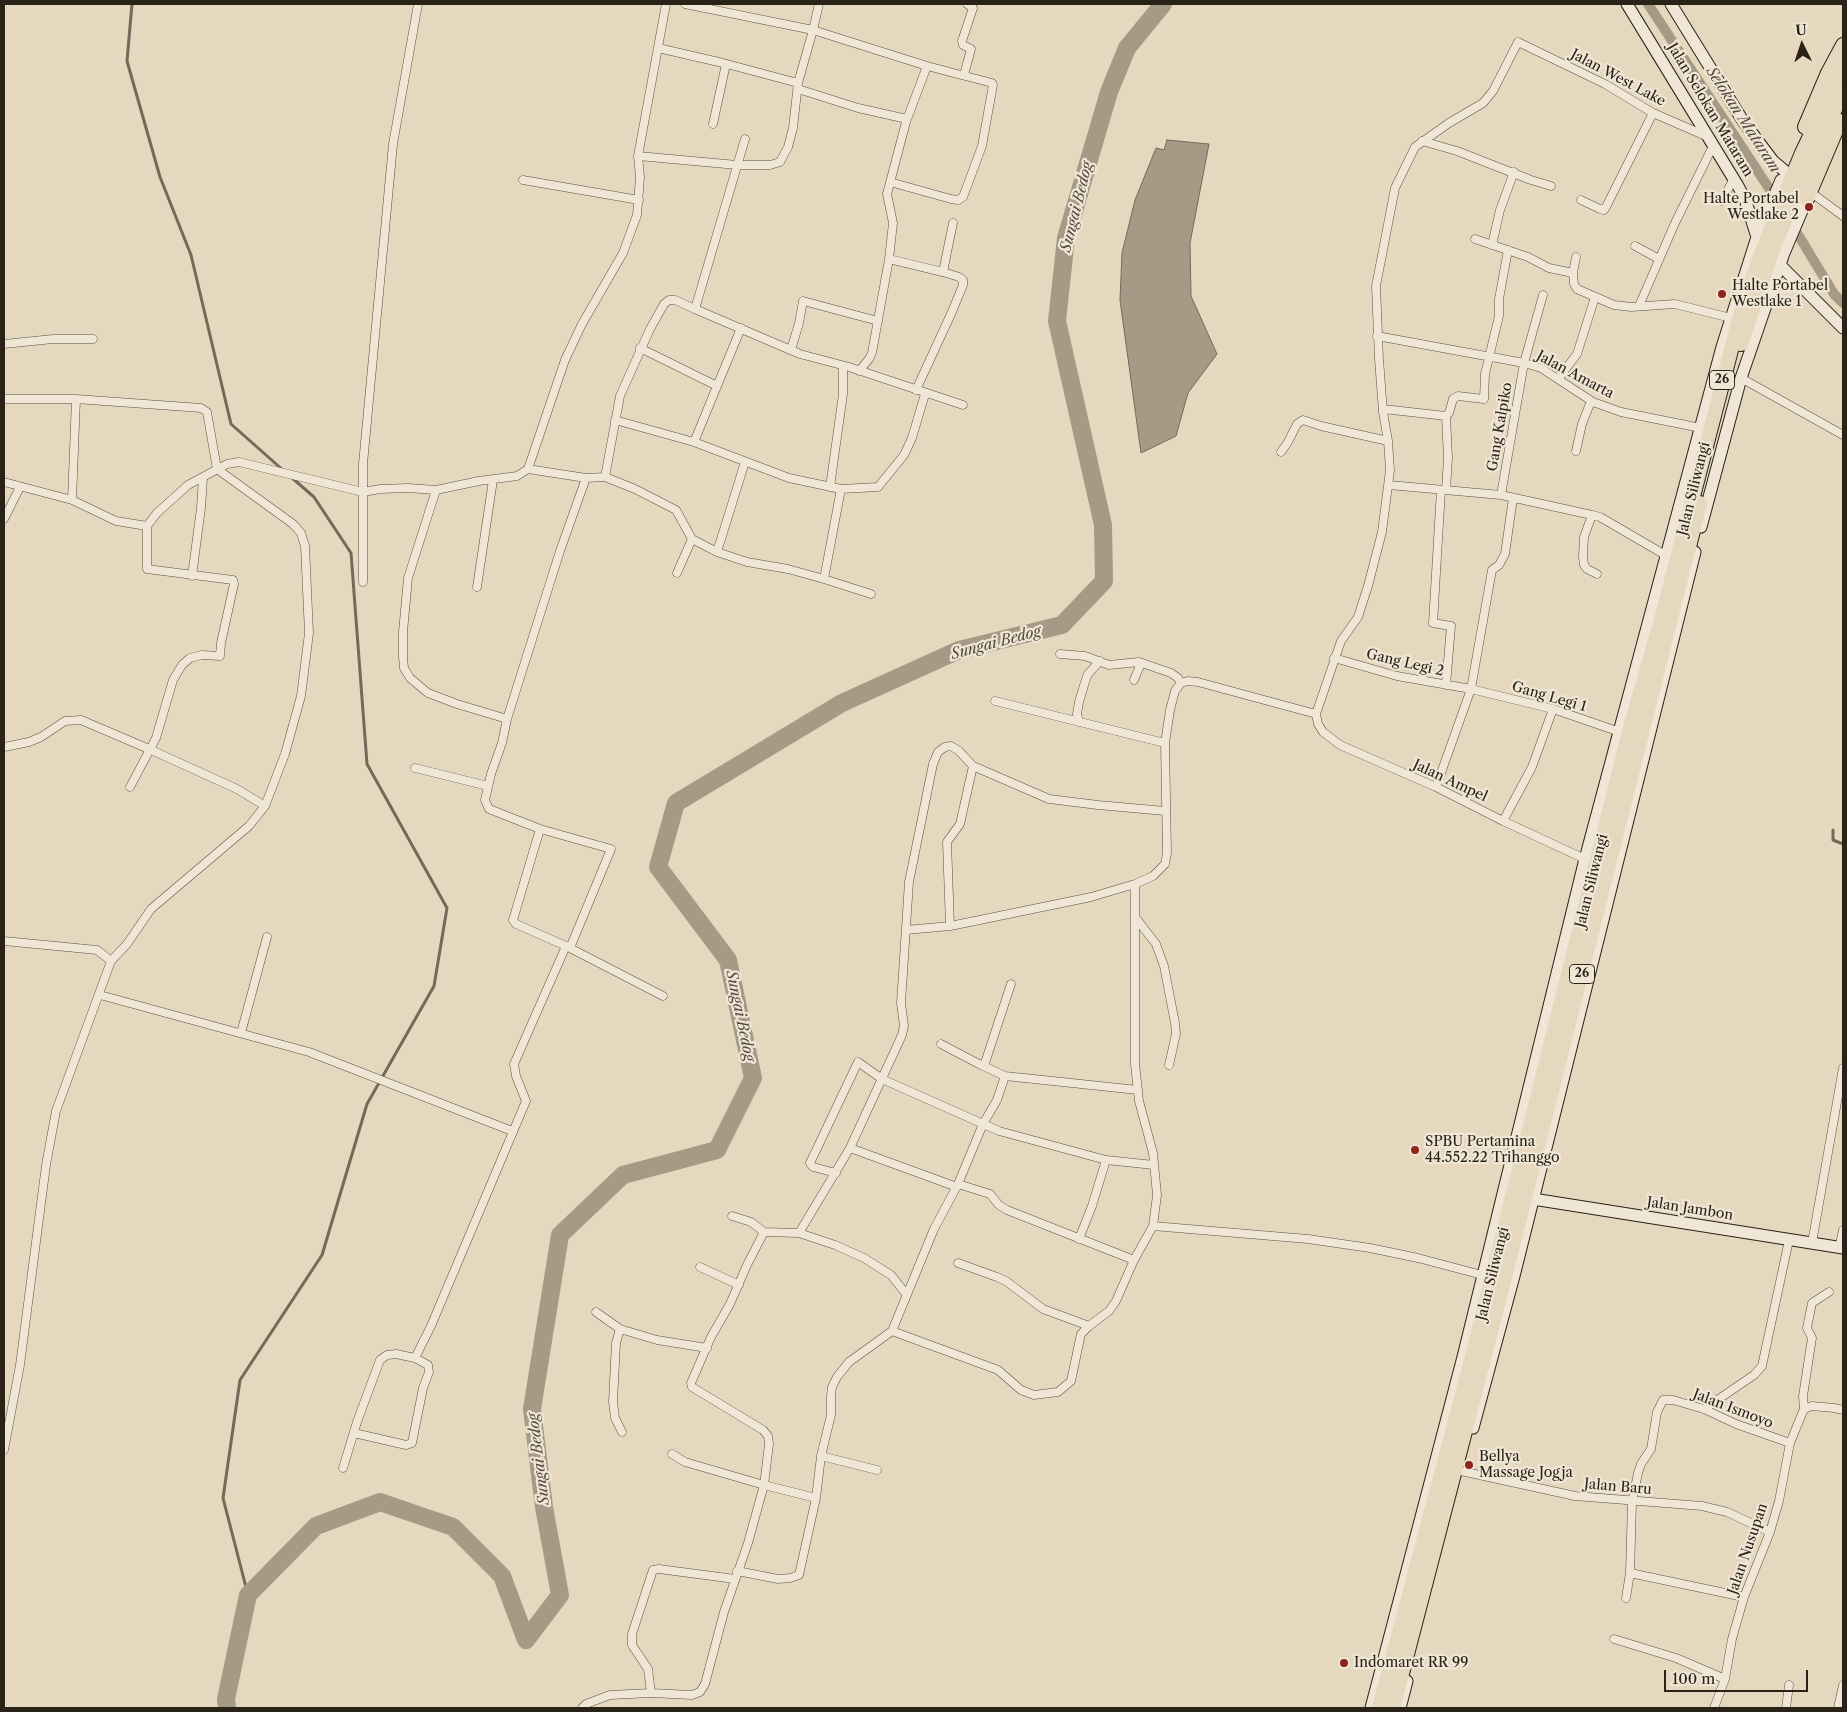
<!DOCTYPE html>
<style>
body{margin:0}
#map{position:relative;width:1847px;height:1712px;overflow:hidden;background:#e6d8bf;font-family:"Libre Caslon Text",serif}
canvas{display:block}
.frame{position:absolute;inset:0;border:5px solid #2a2117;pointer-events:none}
.north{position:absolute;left:1777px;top:20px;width:50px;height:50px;-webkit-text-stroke:4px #efe6d5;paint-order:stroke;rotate:356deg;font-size:14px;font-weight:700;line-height:20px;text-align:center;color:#2a2117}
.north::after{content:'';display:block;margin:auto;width:18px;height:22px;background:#2a2117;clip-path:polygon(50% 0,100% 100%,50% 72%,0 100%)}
.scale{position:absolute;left:1664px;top:1670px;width:144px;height:22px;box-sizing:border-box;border:2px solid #2a2117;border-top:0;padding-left:6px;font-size:15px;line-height:18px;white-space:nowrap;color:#2a2117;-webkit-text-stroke:4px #efe6d5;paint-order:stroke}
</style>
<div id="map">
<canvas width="1847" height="1712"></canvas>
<div class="frame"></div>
<div class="north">U</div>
<div class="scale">100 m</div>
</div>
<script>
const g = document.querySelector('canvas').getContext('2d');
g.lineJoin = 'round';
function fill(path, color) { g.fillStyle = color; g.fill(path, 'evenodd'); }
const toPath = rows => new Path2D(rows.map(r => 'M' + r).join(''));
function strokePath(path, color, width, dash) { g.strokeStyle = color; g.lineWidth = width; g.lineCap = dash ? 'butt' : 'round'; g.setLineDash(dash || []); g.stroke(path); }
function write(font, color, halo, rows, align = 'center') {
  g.font = font + ' "Libre Caslon Text",serif'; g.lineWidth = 4.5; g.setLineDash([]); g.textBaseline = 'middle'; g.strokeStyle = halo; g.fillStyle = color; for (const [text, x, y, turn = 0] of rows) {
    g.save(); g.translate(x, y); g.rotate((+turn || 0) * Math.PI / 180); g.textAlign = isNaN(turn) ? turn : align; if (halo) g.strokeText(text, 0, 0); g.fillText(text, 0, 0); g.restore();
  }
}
const water = toPath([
 [1167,140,1209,144,1190,243,1191,296,1217,354,1188,393,1176,436,1141,453,1120,300,1122,253,1135,200,1156,148,1164,150,1167,140]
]);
fill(water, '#a69a86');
strokePath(water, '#746a5a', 1);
strokePath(toPath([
 [132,4,127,61,160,177,191,255,231,424,284,471],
 [1833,830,1833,840,1843,844],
 [248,1595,223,1498,240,1380,322,1255,367,1104,434,986,447,908,367,764,351,553,314,497,291,477]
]), '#746a5a', 3);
strokePath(toPath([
 [1648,4,1778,202],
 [1791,223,1834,294,1843,303]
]), '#a69a86', 10);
strokePath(toPath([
 [227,1708,226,1699,248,1595,316,1526,380,1502,453,1527,502,1576,526,1640,560,1595,544,1507,532,1409,560,1235,623,1175,717,1150,753,1078,728,960,658,867,676,803,842,703,959,650,1062,625,1104,581,1103,525,1057,321,1066,238,1109,92,1127,48,1163,4]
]), '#a69a86', 18);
const street = toPath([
 [819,4,813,30,927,66,992,83,993,85,982,146,963,197,958,200,951,199,890,182],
 [658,48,723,63,798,83],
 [964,75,971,49,963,45,962,41,973,8,967,4],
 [798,89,858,108,907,119],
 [713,124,726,64],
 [1422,141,1457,151,1531,180,1551,186],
 [638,156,737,165,770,165,780,162,788,147,793,128,798,83,813,30,685,4],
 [523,180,639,200],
 [1809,191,1843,216],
 [1581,200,1600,209,1604,210,1606,207,1653,113],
 [1722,201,1734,178],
 [1475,239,1528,257,1549,268,1573,273,1574,284,1577,289,1614,305,1631,307,1675,304,1731,318],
 [1492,245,1500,210,1514,172],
 [1635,246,1659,259],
 [889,259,943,272,959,277,963,280,963,285,951,314,916,390],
 [943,272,953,223],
 [1573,273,1576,257],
 [1639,306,1675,223,1713,146],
 [695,309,800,354,849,367,963,405],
 [1377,336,1524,363,1541,368,1593,402,1621,412,1701,428],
 [4,344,53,339,93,339],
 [640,348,717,386],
 [791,350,799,323,803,301,878,321],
 [859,371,869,359,872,353,889,259,893,223,887,194,906,122,927,66],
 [1741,378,1843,435],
 [1558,379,1577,354,1595,297],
 [4,399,76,399,201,408,207,412,217,469,293,524,301,533,305,546,309,633,301,696,285,754,265,806,249,826,151,909,127,944,111,961],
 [1383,409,1446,416,1449,413,1453,399,1458,396,1484,399,1485,374,1499,316,1499,299,1508,250],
 [1446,416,1448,458,1446,490],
 [615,420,694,442,741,328],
 [694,442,789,478,841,489,878,487,904,455,912,438,925,394],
 [1576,451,1582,424,1591,401],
 [1281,452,1288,442,1297,424,1303,420,1321,426,1388,441],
 [528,469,586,478,560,551,507,719,502,743,491,774,485,800,489,809,540,829,513,920,516,924,566,946,663,996],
 [605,477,620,396,650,329,664,304,669,300,675,300,695,309,745,139],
 [586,478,605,477,635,489,676,510,692,539,717,552,747,562,788,569,824,579,871,594],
 [4,482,72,500,116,521,147,526],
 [1389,485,1501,495,1592,515,1600,517,1667,556],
 [830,487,843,394,843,366],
 [436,490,408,578,403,632,403,657,404,668,410,678,428,693,457,704,507,719],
 [1441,490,1433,623,1451,626,1446,685],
 [1501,495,1524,363,1543,295],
 [72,500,76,399],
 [1592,515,1584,537,1583,557,1584,565,1587,569,1597,574],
 [4,519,20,487],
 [717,552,745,462],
 [677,573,692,539],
 [192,576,201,508,203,478],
 [824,579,841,489],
 [363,582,363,464,393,144,418,4],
 [477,587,493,480],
 [1060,654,1085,656,1109,665,1139,662,1171,673,1178,678,1181,683],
 [1334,658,1397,676,1471,689,1553,709,1620,732],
 [1134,680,1141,663],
 [995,701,1165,743],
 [1316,714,1341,641,1358,617,1368,586,1382,532,1390,470,1388,441,1383,412,1379,359,1376,286,1395,188,1415,147,1449,123,1483,103,1493,91,1518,42,1605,84,1653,113,1706,136],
 [1316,714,1318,724,1323,732,1340,745,1436,787,1503,821,1585,859],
 [1079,722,1077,714,1079,702,1085,682,1088,674,1100,661],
 [4,747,29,742,41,737,65,721,81,720,149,749,237,789,265,806],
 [415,768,488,786],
 [130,787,156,738,173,680,182,665,190,658,202,655,220,656,221,643,234,584,233,580,147,569,147,526,157,513,188,485,227,464,239,462,363,492,380,489,408,488,436,490,479,481,517,476,528,469,565,360,582,324,623,253,637,215,640,177,638,156,666,4],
 [1436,787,1471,689,1492,570,1499,565,1505,554,1513,498],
 [1503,821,1532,767,1553,709],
 [540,829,611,849,570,948],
 [1135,917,1156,944,1164,966,1175,1023,1176,1034,1169,1065],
 [950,926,947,842,960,824,973,766],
 [906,930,950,926,970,922,1091,897,1135,884],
 [4,941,97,950,111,961,56,1111,46,1165,20,1365,4,1450],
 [100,995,309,1052,512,1131],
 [241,1033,267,937],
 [941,1044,979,1064,1005,1076],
 [984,1066,1011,984],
 [850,1148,957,1187],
 [836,1173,813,1167,810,1163,858,1062,882,1079,999,1131,1106,1160,1154,1165],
 [958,1184,990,1194,999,1205,1007,1210,1134,1260],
 [732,1216,751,1222,764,1232],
 [1153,1226,1308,1239,1370,1248,1418,1258,1482,1275],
 [799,1233,850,1148,902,1035,904,1026,901,1003,909,882,933,764,938,752,945,747,951,746,959,751,973,766,1049,799,1098,805,1165,811],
 [1079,1239,1092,1206,1106,1160],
 [1812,1243,1843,1068],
 [1839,1248,1843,1230],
 [958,1263,997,1277,1006,1281,1043,1309,1089,1326],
 [700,1267,739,1285],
 [596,1312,620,1329,657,1340,707,1348],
 [620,1329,616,1343,613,1402,615,1418,622,1432],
 [892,1331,998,1370,1021,1390,1034,1395,1058,1392,1071,1381,1081,1334,1089,1326,1109,1311,1116,1301,1134,1260,1153,1226,1157,1195,1153,1153,1139,1101,1135,1064,1135,884,1153,876,1165,864,1167,853,1165,743,1170,710,1175,691,1181,683,1188,681,1198,682,1316,714],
 [1704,1409,1754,1375,1762,1366,1789,1240],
 [1804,1409,1803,1396,1812,1338,1807,1328,1812,1303,1829,1292],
 [354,1433,406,1445,412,1443,423,1388,429,1372,428,1365,415,1358],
 [672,1454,685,1462,764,1485,816,1498,821,1456,831,1415,831,1396,832,1387,837,1377,849,1362,892,1331,934,1229,958,1184,983,1124,997,1100,1005,1076,1138,1090],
 [821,1456,877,1470],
 [343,1468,357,1422,380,1360,387,1355,396,1354,415,1358,431,1326,526,1101,516,1076,514,1064,566,946],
 [1461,1471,1575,1496,1702,1506,1727,1512,1770,1532],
 [737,1571,778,1579,790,1578,799,1575,816,1498],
 [1744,1597,1630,1573,1632,1502,1638,1473,1641,1464,1651,1449,1657,1412,1663,1400,1673,1400,1704,1409,1736,1424,1790,1443],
 [1626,1598,1630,1573],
 [1614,1639,1676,1658,1725,1679],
 [651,1693,648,1669,632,1645,632,1634,653,1570,659,1569,735,1579],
 [582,1708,586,1704,610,1695,651,1693,692,1695,700,1692,705,1684,724,1612,748,1543,764,1485,769,1444,768,1436,763,1430,692,1387,691,1383,711,1337,730,1304,747,1265,764,1232,799,1233,835,1245,864,1258,891,1275,906,1294],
 [1714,1708,1725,1679,1732,1639,1744,1597,1770,1532,1779,1501,1790,1443,1804,1409,1812,1406,1834,1408,1843,1410],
 [1786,1708,1789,1685],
 [1838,1708,1843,1685]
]);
const secondary = toPath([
 [1627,4,1738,186,1745,199,1757,237],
 [1671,4,1743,121,1773,161,1786,172],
 [1780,265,1843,328],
 [1701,527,1741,378,1784,253,1807,199],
 [1533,1199,1843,1248],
 [1473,1428,1514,1276,1695,552],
 [1371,1708,1463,1357,1585,859,1722,347,1757,237,1781,180],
 [1400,1708,1407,1681]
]);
const highway = toPath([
 [1805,127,1828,73,1843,45],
 [1807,199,1840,121],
 [1741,344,1776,241,1811,158,1843,93],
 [1379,1708,1471,1360,1628,735,1662,616,1744,300,1769,233,1802,153,1843,67],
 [1393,1708,1506,1274,1700,503]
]);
strokePath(street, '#594f41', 9);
strokePath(secondary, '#2a2117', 13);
strokePath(highway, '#2a2117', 16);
strokePath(street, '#efe6d5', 8);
strokePath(secondary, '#efe6d5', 11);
strokePath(highway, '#e6d8bf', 14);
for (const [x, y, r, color] of [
 [1809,207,5,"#8f2418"],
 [1722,294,5,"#8f2418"],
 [1415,1150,5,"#8f2418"],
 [1469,1465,5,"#8f2418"],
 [1344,1663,5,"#8f2418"]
]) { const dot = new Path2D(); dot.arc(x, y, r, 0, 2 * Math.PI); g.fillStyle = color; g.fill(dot); strokePath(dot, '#efe6d5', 2); }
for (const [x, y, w] of [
 [1722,380,25],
 [1582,974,25]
]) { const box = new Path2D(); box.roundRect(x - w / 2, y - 9.5, w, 19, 4); g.fillStyle = '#efe6d5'; g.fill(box); strokePath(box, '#2a2117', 1); }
write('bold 12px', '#2a2117', null, [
 ["26",1722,380],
 ["26",1582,974]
]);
write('14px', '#2a2117', '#efe6d5', [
 ["Jalan West Lake",1618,78,28],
 ["Jalan Selokan Mataram",1710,110,59],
 ["Jalan Amarta",1575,375,28],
 ["Gang Kalpiko",1500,427,-80],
 ["Jalan Siliwangi",1694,489,-76],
 ["Gang Legi 2",1405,663,13],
 ["Gang Legi 1",1549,697,16],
 ["Jalan Ampel",1450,781,25],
 ["Jalan Siliwangi",1592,881,-76],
 ["Jalan Jambon",1690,1209,9],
 ["Jalan Siliwangi",1493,1274,-76],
 ["Jalan Ismoyo",1733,1409,21],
 ["Jalan Baru",1618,1487,5],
 ["Jalan Nusupan",1748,1549,-71]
]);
write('14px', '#2a2117', '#efe6d5', [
 ["Halte Portabel",1799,199,"right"],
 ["Westlake 2",1799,215,"right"],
 ["Halte Portabel",1732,286],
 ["Westlake 1",1732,302],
 ["SPBU Pertamina",1425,1142],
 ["44.552.22 Trihanggo",1425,1158],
 ["Bellya",1479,1457],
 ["Massage Jogja",1479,1473],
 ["Indomaret RR 99",1354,1663]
], 'left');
write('italic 15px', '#554b3e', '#efe6d5', [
 ["Selokan Mataram",1743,120,57],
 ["Sungai Bedog",1077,207,-76],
 ["Sungai Bedog",996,643,-15],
 ["Sungai Bedog",740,1016,78],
 ["Sungai Bedog",539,1459,-97]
]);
</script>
